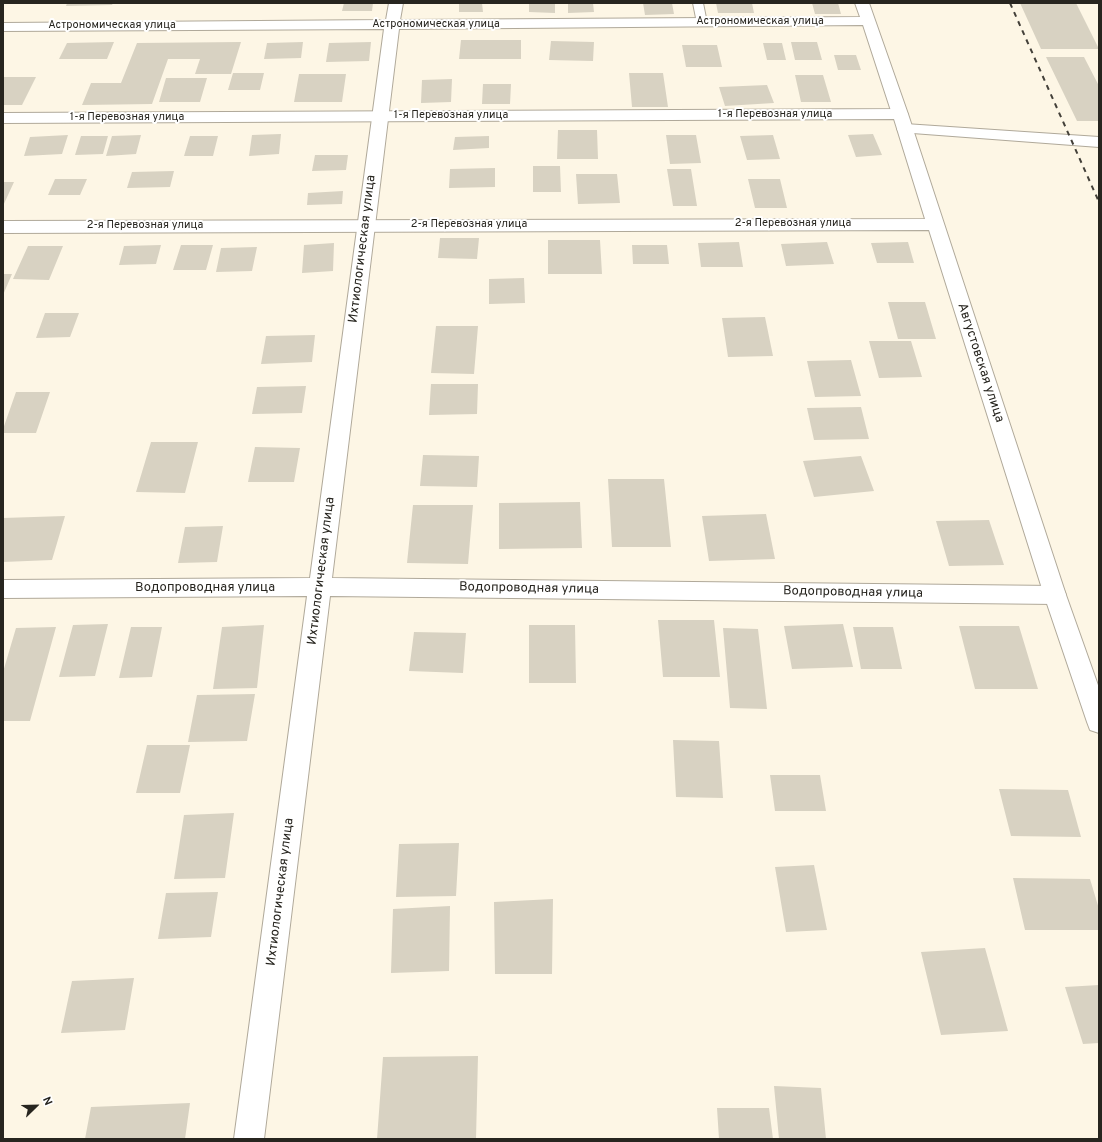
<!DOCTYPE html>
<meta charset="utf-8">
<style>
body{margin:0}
#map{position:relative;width:1102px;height:1142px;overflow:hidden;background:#fdf6e5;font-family:Overpass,sans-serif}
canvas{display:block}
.frame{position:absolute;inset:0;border:4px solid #27251f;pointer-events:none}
.north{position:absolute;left:16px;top:1086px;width:40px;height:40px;-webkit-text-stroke:3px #fff;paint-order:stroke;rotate:67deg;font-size:11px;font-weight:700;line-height:16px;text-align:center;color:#27251f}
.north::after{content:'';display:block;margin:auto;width:14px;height:18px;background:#27251f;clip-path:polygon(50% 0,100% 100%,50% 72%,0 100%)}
</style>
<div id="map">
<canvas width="1102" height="1142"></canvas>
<div class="frame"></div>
<div class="north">N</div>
</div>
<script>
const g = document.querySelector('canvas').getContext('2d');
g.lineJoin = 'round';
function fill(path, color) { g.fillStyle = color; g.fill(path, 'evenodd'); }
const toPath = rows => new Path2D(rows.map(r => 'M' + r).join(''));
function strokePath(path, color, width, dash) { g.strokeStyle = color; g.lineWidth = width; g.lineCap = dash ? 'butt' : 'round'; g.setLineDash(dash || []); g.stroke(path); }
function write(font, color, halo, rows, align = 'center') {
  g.font = font + ' Overpass,sans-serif'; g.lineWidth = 4; g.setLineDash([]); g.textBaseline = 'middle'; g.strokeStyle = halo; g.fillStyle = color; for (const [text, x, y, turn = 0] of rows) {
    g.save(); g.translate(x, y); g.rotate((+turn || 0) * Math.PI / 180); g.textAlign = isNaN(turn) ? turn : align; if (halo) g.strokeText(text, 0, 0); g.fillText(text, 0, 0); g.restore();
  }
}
fill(toPath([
 [67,3,113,3,112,5,66,6],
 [344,3,373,3,372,11,342,11],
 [459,3,482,3,483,12,459,12],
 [529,3,555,3,555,13,529,12],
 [568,3,593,3,594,12,568,13],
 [643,3,672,3,674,14,645,15],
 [716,3,752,3,754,13,718,13],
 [812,3,838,3,841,14,815,14],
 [1020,3,1076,3,1099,49,1041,49],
 [461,40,521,40,521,59,459,59],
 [551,41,594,42,593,61,549,60],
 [114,42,107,59,59,59,67,43],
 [241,42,231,74,195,74,200,59,168,59,152,104,82,105,91,83,121,83,137,43],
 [303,42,301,58,264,59,267,43],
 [371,42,369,61,326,62,329,43],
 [791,42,817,42,822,60,795,60],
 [763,43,782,43,786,60,767,60],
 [682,45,717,45,722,67,686,67],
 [834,55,856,55,861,70,838,70],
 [1046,57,1084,57,1099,86,1099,121,1077,121],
 [233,73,264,73,260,90,228,90],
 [629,73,663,73,668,107,632,107],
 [299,74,346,74,342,102,294,102],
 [795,75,823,75,831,102,801,102],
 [3,77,36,77,22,105,3,105],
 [166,78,207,78,200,102,159,102],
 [452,79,451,102,421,103,422,80],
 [483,84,511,84,510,104,482,104],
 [767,85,774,103,725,106,719,87],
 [558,130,597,130,598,159,557,159],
 [281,134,279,154,249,156,252,135],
 [873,134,882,155,856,157,848,135],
 [68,135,62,154,24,156,30,137],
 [141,135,136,154,106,156,112,136],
 [666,135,696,135,701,163,670,164],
 [773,135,780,159,747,160,740,136],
 [81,136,108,136,103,154,75,155],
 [190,136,218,136,213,156,184,156],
 [489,136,489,148,453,150,455,137],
 [315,155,348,155,346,170,312,171],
 [533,166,560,166,561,192,533,192],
 [495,168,495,187,449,188,450,169],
 [667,169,691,169,697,206,673,206],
 [174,171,170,187,127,188,132,172],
 [576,174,617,174,620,203,578,204],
 [55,179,87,179,80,195,48,195],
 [748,179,780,179,787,208,755,208],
 [3,182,14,182,3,206],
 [343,191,342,204,307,205,308,193],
 [440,238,479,238,477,259,438,258],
 [548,240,600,240,602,274,548,274],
 [739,242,743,267,701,267,698,243],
 [827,242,834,264,786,266,781,244],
 [908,242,914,263,877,263,871,243],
 [334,243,333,271,302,273,304,245],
 [161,245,156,264,119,265,124,246],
 [181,245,213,245,206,270,173,270],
 [632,245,667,245,669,264,633,264],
 [28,246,63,246,49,280,13,279],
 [257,247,252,271,216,272,221,248],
 [3,274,12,274,3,295],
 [524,278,525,303,489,304,489,279],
 [888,302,925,302,936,339,898,339],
 [45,313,79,313,70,337,36,338],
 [765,317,773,356,728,357,722,318],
 [436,326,478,326,474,374,431,373],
 [315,335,312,362,261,364,266,336],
 [869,341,911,341,922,377,879,378],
 [851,360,861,396,815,397,807,361],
 [431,384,478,384,477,414,429,415],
 [306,386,302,413,252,414,257,387],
 [16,392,50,392,36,433,3,433,3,429],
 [861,407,869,439,814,440,807,408],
 [151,442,198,442,185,493,136,492],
 [255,447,300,448,294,482,248,482],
 [423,455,479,456,477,487,420,486],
 [861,456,874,491,814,497,803,461],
 [608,479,664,479,671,547,612,547],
 [580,502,582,548,499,549,499,503],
 [413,505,473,505,468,564,407,563],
 [766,514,775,559,709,561,702,516],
 [65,516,52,560,3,562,3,518],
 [989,520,1004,565,949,566,936,521],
 [223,526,217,562,178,563,185,527],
 [658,620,714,620,720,677,663,677],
 [108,624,95,676,59,677,73,625],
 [843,624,853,667,792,669,784,626],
 [264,625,257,688,213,689,222,627],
 [529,625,575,625,576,683,529,683],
 [959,626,1019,626,1038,689,975,689],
 [56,627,30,721,3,721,3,672,16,628],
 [131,627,162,627,152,677,119,678],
 [853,627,893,627,902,669,861,669],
 [723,628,758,629,767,709,730,708],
 [414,632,466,633,463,673,409,671],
 [255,694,247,741,188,742,197,695],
 [673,740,719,741,723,798,676,797],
 [147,745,190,745,180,793,136,793],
 [770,775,820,775,826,811,775,811],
 [999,789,1068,790,1081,837,1011,836],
 [234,813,225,878,174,879,184,815],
 [459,843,456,896,396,897,399,844],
 [814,865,827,930,786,932,775,867],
 [1013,878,1090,879,1099,909,1099,930,1025,930],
 [218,892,211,937,158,939,166,893],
 [553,899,552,974,495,974,494,902],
 [450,906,449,971,391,973,393,909],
 [985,948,1008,1031,941,1035,921,952],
 [134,978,125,1030,61,1033,72,981],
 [1099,985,1099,1043,1083,1044,1065,987],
 [478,1056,476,1139,377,1139,383,1057],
 [774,1086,821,1088,826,1139,779,1139],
 [190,1103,185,1139,85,1139,91,1107],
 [717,1108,769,1108,773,1139,719,1139]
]), '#d8d2c2');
const service = toPath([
 [693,3,703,3,707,23,706,25,702,26,697,23,693,3]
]);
const minor = toPath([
 [389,3,403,3,400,20,860,17,855,3,869,3,908,114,905,117,900,119,895,117,892,114,863,25,399,29,332,578,1055,586,1063,588,1066,595,1063,602,1055,604,330,596,264,1139,234,1139,307,596,3,598,3,580,310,578,384,29,3,31,3,23,386,20,389,3],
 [905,124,1099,137,1099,147,899,132,897,129,899,126,905,124]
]);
const tertiary = toPath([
 [900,109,905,111,908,114,1066,595,1099,688,1099,733,1090,730,1087,722,1044,595,929,230,3,233,3,221,925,219,894,119,3,123,3,113,900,109]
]);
strokePath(service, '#b0a99a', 2);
strokePath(minor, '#b0a99a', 2);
strokePath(tertiary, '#b0a99a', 2);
fill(service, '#fff');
fill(minor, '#fff');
fill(tertiary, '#fff');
strokePath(toPath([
 [1010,3,1099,202]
]), '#434039', 2, [5, 5]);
write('11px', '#27251f', '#fff', [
 ["Астрономическая улица",760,22],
 ["Астрономическая улица",436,25],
 ["Астрономическая улица",112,26],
 ["1-я Перевозная улица",775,115],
 ["1-я Перевозная улица",451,116],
 ["1-я Перевозная улица",127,118],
 ["2-я Перевозная улица",793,224],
 ["2-я Перевозная улица",469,225],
 ["2-я Перевозная улица",145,226]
]);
write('13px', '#27251f', '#fff', [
 ["Ихтиологическая улица",363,249,-83],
 ["Августовская улица",980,363,72],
 ["Ихтиологическая улица",322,571,-83],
 ["Водопроводная улица",205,588],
 ["Водопроводная улица",529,589,1],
 ["Водопроводная улица",853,593,1],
 ["Ихтиологическая улица",281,892,-83]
]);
</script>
